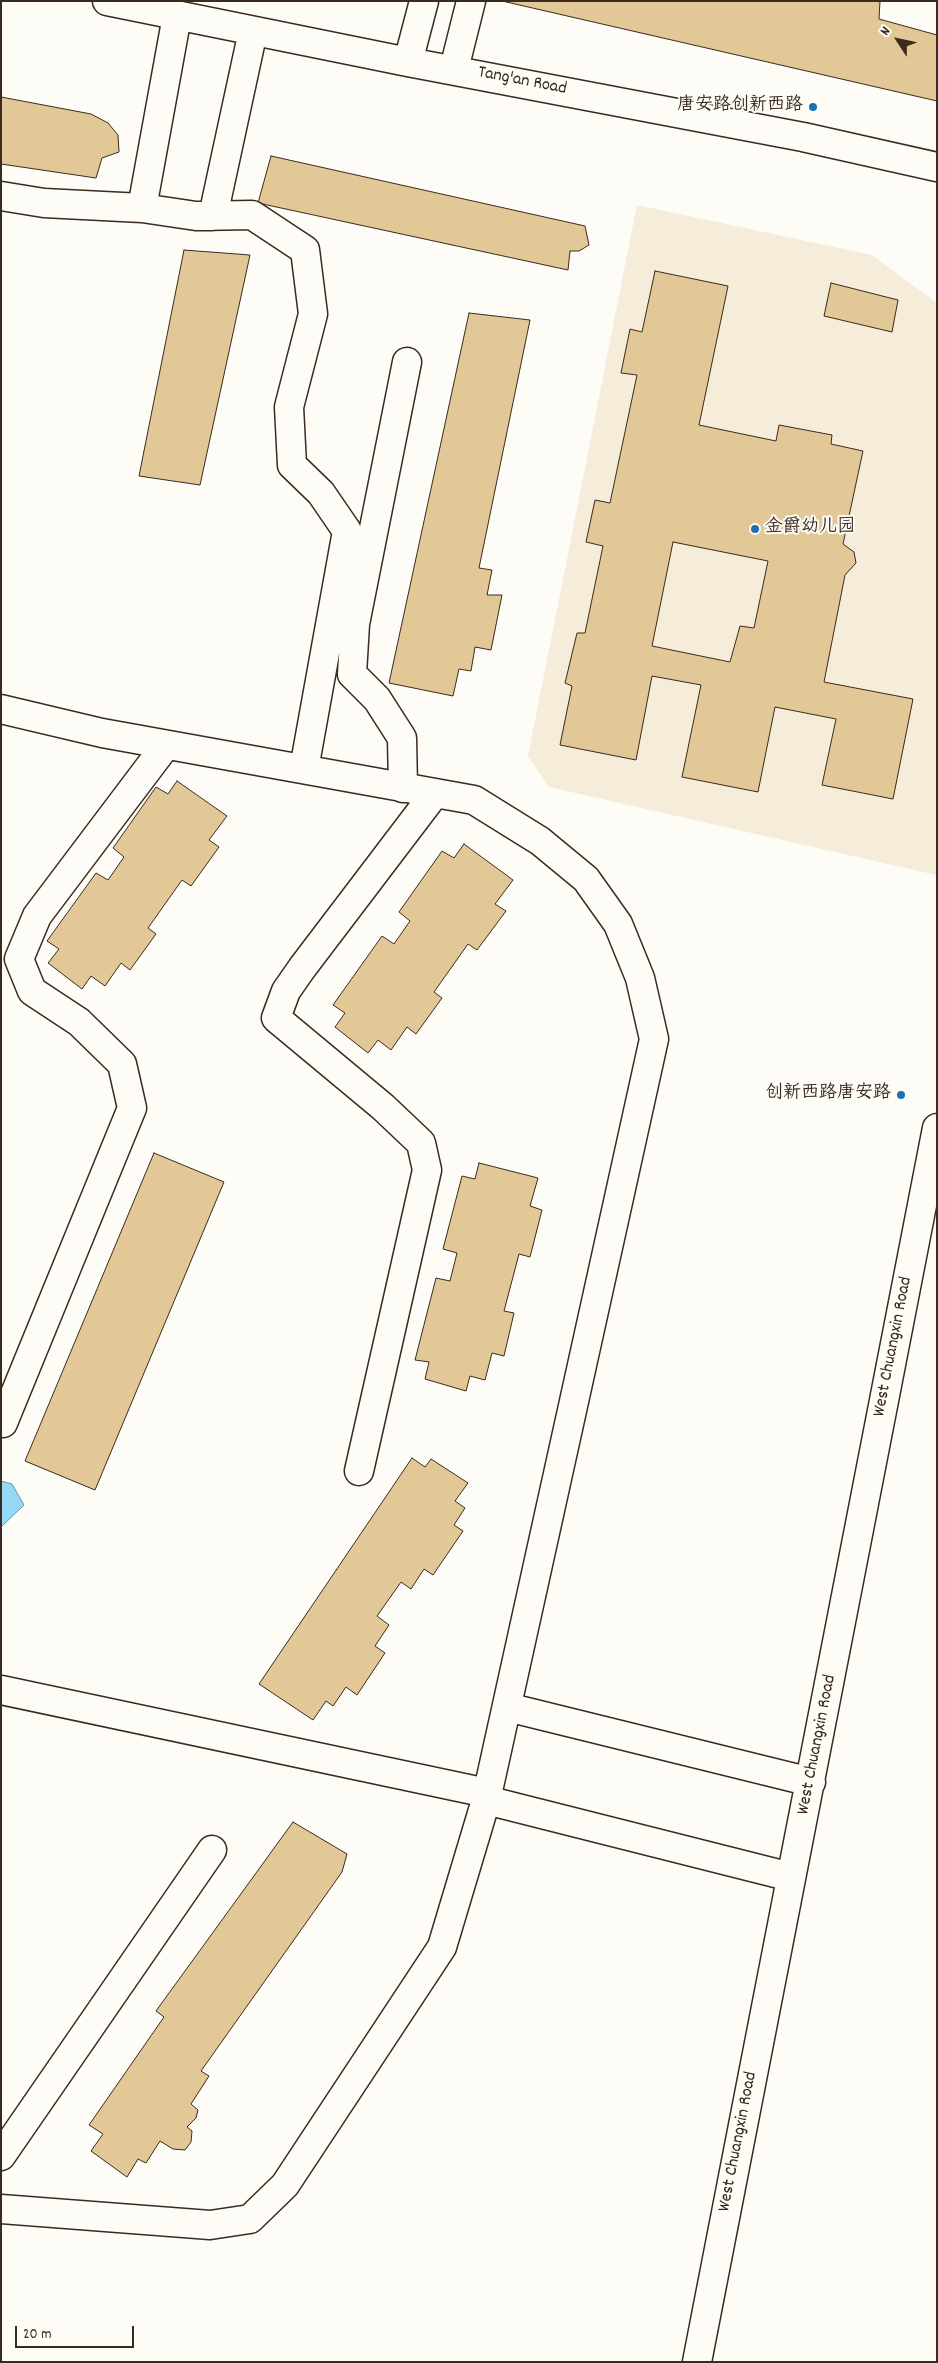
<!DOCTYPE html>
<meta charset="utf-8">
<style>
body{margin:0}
#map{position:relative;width:938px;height:2363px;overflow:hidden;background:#fdfcf7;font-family:Dekko,sans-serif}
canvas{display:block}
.frame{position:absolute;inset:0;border:2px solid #3b2a1e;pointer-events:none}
.north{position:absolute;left:873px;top:15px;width:50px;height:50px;-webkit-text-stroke:4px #fdfcf7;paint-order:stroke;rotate:305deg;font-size:14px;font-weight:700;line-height:20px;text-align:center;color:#3b2a1e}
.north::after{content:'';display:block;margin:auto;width:18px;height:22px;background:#3b2a1e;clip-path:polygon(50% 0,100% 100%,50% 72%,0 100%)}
.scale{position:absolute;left:15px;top:2326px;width:119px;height:22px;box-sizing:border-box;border:2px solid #3b2a1e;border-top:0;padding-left:6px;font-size:15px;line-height:18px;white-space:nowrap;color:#3b2a1e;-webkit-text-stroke:4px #fdfcf7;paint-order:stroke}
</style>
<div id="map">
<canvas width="938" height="2363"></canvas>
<div class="frame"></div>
<div class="north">N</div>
<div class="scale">20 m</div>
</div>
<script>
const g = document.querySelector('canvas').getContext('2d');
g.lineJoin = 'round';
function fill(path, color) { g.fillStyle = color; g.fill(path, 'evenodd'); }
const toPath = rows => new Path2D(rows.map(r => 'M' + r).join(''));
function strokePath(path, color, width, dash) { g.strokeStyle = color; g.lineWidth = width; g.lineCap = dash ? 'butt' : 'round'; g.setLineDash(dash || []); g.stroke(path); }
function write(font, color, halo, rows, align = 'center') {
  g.font = font + ' Dekko,"LXGW WenKai TC",sans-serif'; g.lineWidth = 4; g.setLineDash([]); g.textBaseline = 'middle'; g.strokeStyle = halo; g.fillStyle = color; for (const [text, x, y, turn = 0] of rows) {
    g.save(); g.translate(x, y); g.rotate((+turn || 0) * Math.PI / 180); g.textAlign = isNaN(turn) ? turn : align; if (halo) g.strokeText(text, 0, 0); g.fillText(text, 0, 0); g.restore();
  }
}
fill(toPath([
 [637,205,872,255,937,303,936,875,549,787,528,756]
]), '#f5ecda');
const water = toPath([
 [1,1481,12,1484,24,1505,1,1527,1,1481]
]);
fill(water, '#96d8f8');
strokePath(water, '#7292a1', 1);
const building = toPath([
 [502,1,880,1,879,19,937,35,937,101,502,1],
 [1,97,91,114,108,123,118,135,119,152,102,158,96,178,1,164,1,97],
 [271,156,585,226,589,245,579,251,570,251,568,270,258,203,271,156],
 [184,250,250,255,200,485,139,476,184,250],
 [655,271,728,286,699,425,776,441,779,425,832,435,831,444,863,451,843,544,854,552,856,563,845,575,824,682,913,699,893,799,822,785,836,719,775,707,758,792,682,777,701,685,652,676,636,760,560,745,572,686,565,683,577,633,585,633,603,546,586,542,595,500,610,503,637,375,621,373,630,329,642,332,655,271],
 [673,542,768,561,754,628,740,626,730,662,652,646,673,542],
 [831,283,898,300,892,332,824,316,831,283],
 [469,313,530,320,479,568,492,570,487,595,502,595,491,650,475,647,471,671,459,669,453,696,389,683,469,313],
 [177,781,227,816,209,840,219,847,191,886,182,880,148,928,156,934,130,970,121,963,105,986,91,976,82,989,48,963,59,949,47,941,96,873,108,880,124,857,113,848,156,787,168,794,177,781],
 [464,844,513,880,495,904,506,911,477,950,468,944,434,992,442,998,416,1034,407,1027,391,1050,378,1040,368,1053,335,1027,345,1013,333,1005,382,936,394,944,410,921,399,912,442,851,454,858,464,844],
 [154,1153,224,1182,95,1490,25,1461,154,1153],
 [479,1163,538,1178,530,1206,542,1210,530,1257,519,1254,504,1311,514,1313,504,1356,492,1353,485,1380,470,1376,466,1391,425,1379,429,1362,415,1360,436,1278,450,1281,457,1253,443,1249,462,1176,475,1179,479,1163],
 [412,1458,425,1467,431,1459,468,1483,455,1501,465,1508,454,1525,463,1531,433,1575,424,1569,411,1589,401,1582,377,1616,389,1625,375,1646,385,1653,357,1695,346,1687,333,1706,326,1701,313,1720,259,1684,412,1458],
 [293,1822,347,1854,342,1872,201,2071,209,2076,191,2104,198,2110,196,2118,187,2127,192,2131,191,2142,185,2150,173,2149,160,2141,146,2163,138,2159,127,2177,91,2151,103,2134,89,2125,164,2017,156,2011,293,1822]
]);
fill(building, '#e2c797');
strokePath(building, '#3b2a1e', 1);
const minor = toPath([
 [107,1,408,62,803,137,937,167],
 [408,62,424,1],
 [454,69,471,1],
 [1,196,44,203,142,208,196,216,252,215,305,250,313,314,289,407,292,465,321,493,347,531,304,769],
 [142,208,177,16],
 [213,216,253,31],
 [1,709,102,733,474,800,540,841,586,879,618,924,640,978,654,1039,486,1800,442,1947,285,2185,250,2219,210,2225,1,2209],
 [403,788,402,738,377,699,352,674,355,624,407,362],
 [3,1423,132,1108,122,1064,79,1022,32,991,19,959,37,916,166,745],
 [359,1471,427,1170,421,1143,383,1107,276,1018,286,991,302,968,435,793],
 [1,1690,487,1793],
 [507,1707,811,1782],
 [486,1800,791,1877],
 [1,2156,212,1850],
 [697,2362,937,1128]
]);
strokePath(minor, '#3b2a1e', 31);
strokePath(minor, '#fdfcf7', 28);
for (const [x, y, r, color] of [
 [813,107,5,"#1f6fb2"],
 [755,529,5,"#1f6fb2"],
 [901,1095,5,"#1f6fb2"]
]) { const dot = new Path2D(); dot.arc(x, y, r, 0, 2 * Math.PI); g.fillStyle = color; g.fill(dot); strokePath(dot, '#fdfcf7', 2); }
write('18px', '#3b2a1e', '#fdfcf7', [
 ["Tang'an Road",522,82,11],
 ["West Chuangxin Road",894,1347,-79],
 ["West Chuangxin Road",818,1745,-79],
 ["West Chuangxin Road",739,2142,-79]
]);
write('18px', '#3b2a1e', '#fdfcf7', [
 ["唐安路创新西路",803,107],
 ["金爵幼儿园",765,529,"left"],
 ["创新西路唐安路",891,1095]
], 'right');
</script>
